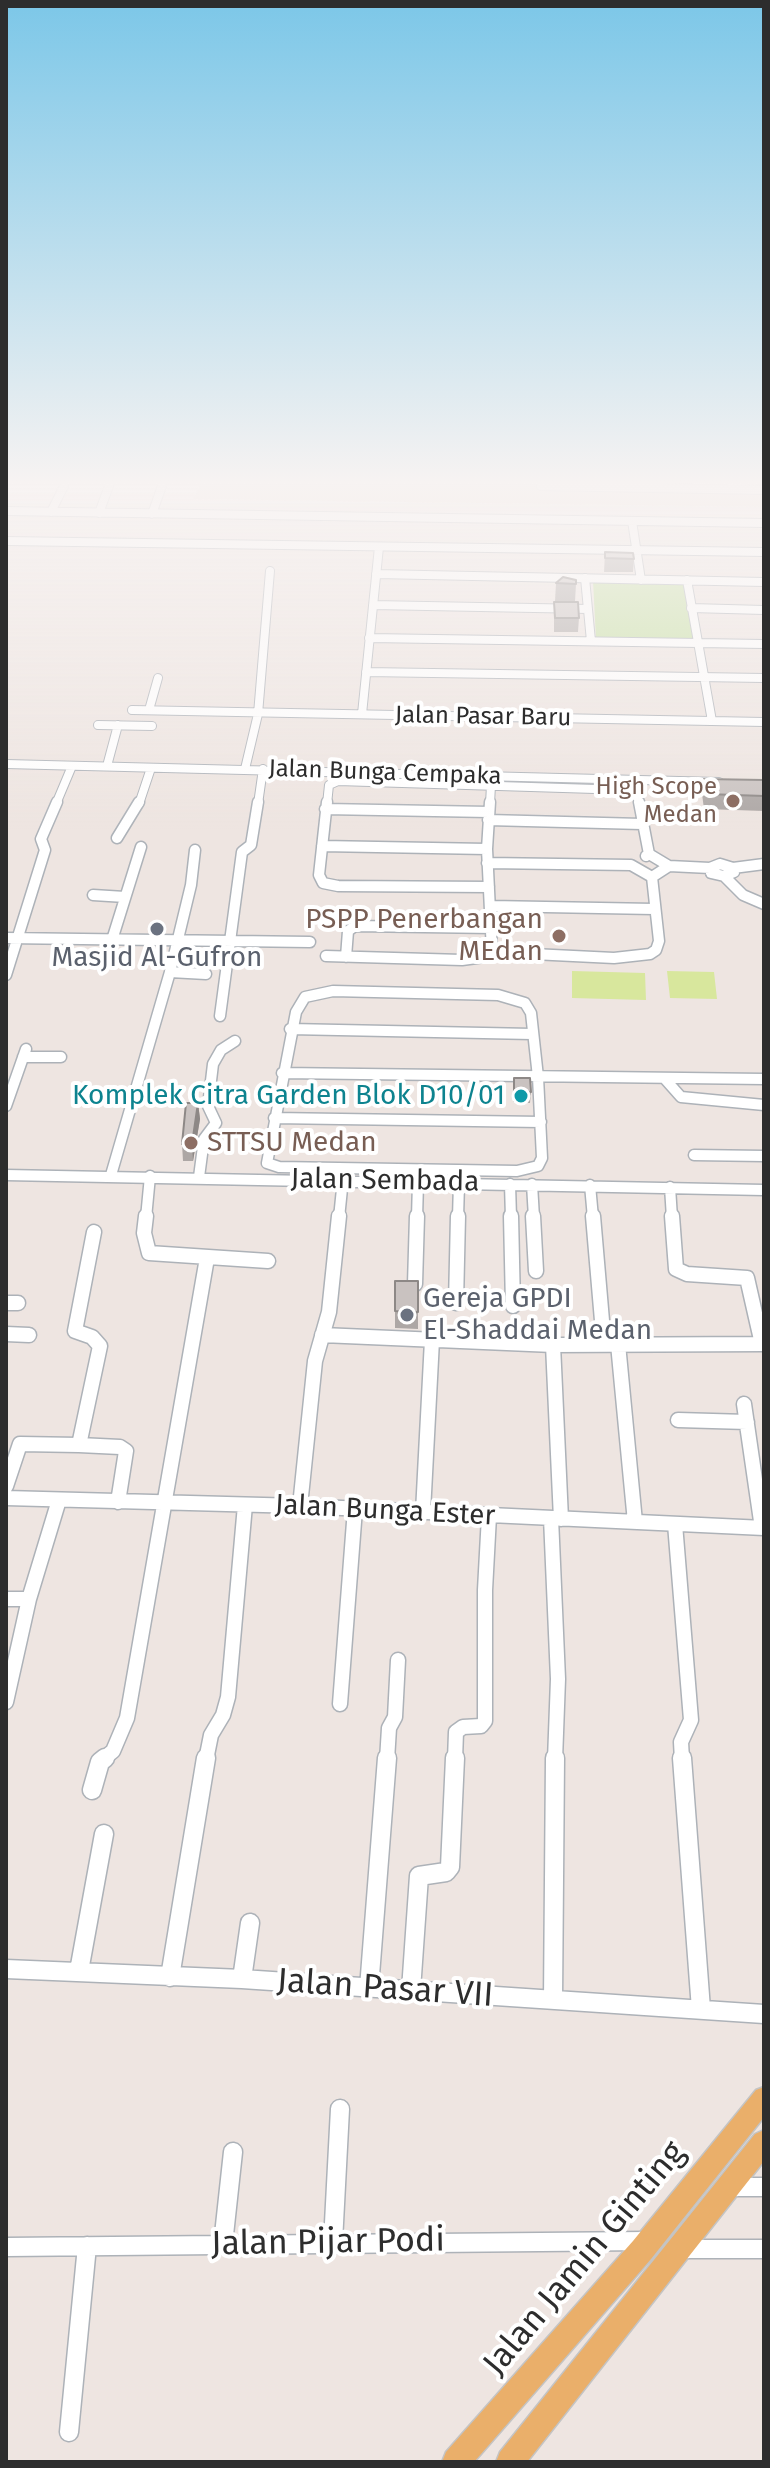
<!DOCTYPE html>
<style>
body{margin:0}
#map{position:relative;width:770px;height:2468px;overflow:hidden;background:#eee5e1;font-family:"Fira Sans",sans-serif}
canvas{display:block}
.frame{position:absolute;inset:0;border:8px solid #2d2d2d;pointer-events:none}
</style>
<div id="map">
<canvas width="770" height="2468"></canvas>
<div class="frame"></div>
</div>
<script>
const g = document.querySelector('canvas').getContext('2d');
g.lineJoin = 'round';
function fill(path, color) { g.fillStyle = color; g.fill(path, 'evenodd'); }
const toPath = rows => new Path2D(rows.map(r => 'M' + r).join(''));
function strokePath(path, color, width, dash) { g.strokeStyle = color; g.lineWidth = width; g.lineCap = dash ? 'butt' : 'round'; g.setLineDash(dash || []); g.stroke(path); }
function write(font, color, halo, rows, align = 'center') {
  g.font = font + ' "Fira Sans",sans-serif'; g.lineWidth = 8; g.setLineDash([]); g.textBaseline = 'middle'; g.strokeStyle = halo; g.fillStyle = color; for (const [text, x, y, turn = 0] of rows) {
    g.save(); g.translate(x, y); g.rotate((+turn || 0) * Math.PI / 180); g.textAlign = isNaN(turn) ? turn : align; if (halo) g.strokeText(text, 0, 0); g.fillText(text, 0, 0); g.restore();
  }
}
fill(toPath([
 [200,486,764,486,764,507,193,499]
]), '#eeded1');
fill(toPath([
 [593,581,683,582,695,641,596,639]
]), '#c5e0a1');
fill(toPath([
 [572,971,645,973,646,1000,572,998],
 [667,971,714,972,717,999,670,998]
]), '#d8e79d');
const minorFar3 = toPath([
 [541,486,764,490],
 [6,511,764,523],
 [51,512,64,486],
 [99,513,109,486],
 [152,514,162,486],
 [632,521,641,580],
 [6,541,764,552],
 [376,574,764,582],
 [585,578,591,641],
 [687,580,712,721],
 [373,605,588,609],
 [691,608,764,610],
 [369,638,764,644],
 [366,672,764,678],
 [132,710,764,722],
 [149,710,158,678],
 [362,714,379,547],
 [98,725,152,726],
 [6,764,719,782],
 [107,766,118,725],
 [245,769,258,714,270,571],
 [56,804,72,766],
 [139,804,151,768],
 [258,804,263,769],
 [327,804,329,785,338,781,627,790,638,798,639,804],
 [490,804,491,785]
]);
const minorFar2 = toPath([
 [327,802,319,875,323,883,338,886,489,887],
 [639,802,649,854],
 [325,809,489,812],
 [488,820,642,824],
 [117,838,139,802],
 [322,846,487,849],
 [646,856,649,854,669,866,710,868],
 [487,863,631,865,652,877,669,866],
 [720,864,733,868,734,872,724,876,711,873,710,868,720,864],
 [733,868,764,864],
 [724,876,743,895,764,904],
 [93,895,125,897],
 [491,906,654,909],
 [6,938,310,942],
 [112,940,141,847],
 [492,952,614,958,650,954,656,950,659,941,652,877],
 [326,956,462,960,484,957,492,952,487,849,490,802],
 [346,957,348,931,355,926,493,928],
 [170,972,206,974],
 [6,975,45,850,41,839,57,802],
 [333,991,498,995,525,1003,531,1013,538,1077,542,1158,538,1166,517,1171,279,1167,267,1163,296,1012,305,997,333,991],
 [220,1016,242,852,251,845,258,802],
 [290,1029,532,1034],
 [23,1057,61,1057],
 [282,1073,764,1079],
 [665,1079,681,1097,764,1105],
 [6,1106,26,1049],
 [274,1118,541,1122],
 [694,1155,764,1156],
 [6,1175,764,1190],
 [111,1175,170,972,191,885,195,850],
 [199,1177,204,1139,216,1123,208,1106,213,1064,221,1050,235,1041],
 [510,1184,511,1218],
 [532,1184,534,1218],
 [590,1185,593,1218],
 [670,1187,672,1218],
 [146,1218,150,1176],
 [339,1218,343,1179],
 [417,1218,418,1182],
 [458,1218,459,1183]
]);
const minorFar1 = toPath([
 [146,1216,144,1233,149,1253,268,1261],
 [511,1216,513,1306],
 [533,1216,536,1271],
 [593,1216,604,1344],
 [672,1216,676,1269,687,1274,747,1278,762,1344],
 [94,1232,75,1331,92,1337,100,1346,79,1445,120,1447,126,1451,118,1502],
 [415,1284,417,1216],
 [6,1303,18,1303],
 [456,1303,458,1216],
 [6,1334,29,1335],
 [322,1335,553,1345,764,1344],
 [618,1344,635,1522],
 [553,1345,561,1519],
 [744,1404,762,1528],
 [678,1420,747,1422],
 [6,1486,20,1444,79,1445],
 [6,1498,300,1506,764,1528],
 [300,1506,315,1361,329,1312,339,1216],
 [423,1512,432,1340],
 [551,1518,558,1679,555,1760],
 [675,1524,691,1720,681,1742,682,1760],
 [6,1599,29,1599],
 [6,1702,29,1599,59,1500],
 [340,1704,355,1509],
 [102,1760,113,1751,127,1718,207,1258],
 [206,1760,211,1735,223,1715,228,1697,245,1505],
 [387,1760,389,1728,395,1717,398,1660],
 [455,1760,456,1732,463,1727,481,1726,485,1721,485,1590,489,1516]
]);
const minor = toPath([
 [682,1758,701,2009],
 [92,1790,100,1762,105,1758],
 [6,1969,242,1979,764,2014],
 [79,1971,104,1834],
 [170,1977,206,1758],
 [242,1979,250,1923],
 [369,1988,387,1758],
 [411,1990,419,1876,446,1872,450,1867,455,1758],
 [553,2000,555,1758],
 [731,2187,764,2187],
 [333,2242,340,2109],
 [223,2244,233,2152],
 [6,2247,647,2241],
 [682,2249,764,2249],
 [69,2432,87,2246]
]);
const major = toPath([
 [764,2087,764,2117,651,2259,474,2462,442,2462,446,2452,633,2241,756,2090,764,2087],
 [764,2130,764,2161,527,2462,496,2462,500,2452,755,2134,764,2130]
]);
strokePath(minorFar3, '#adb2b8', 10);
strokePath(minorFar2, '#adb2b8', 13);
strokePath(minorFar1, '#adb2b8', 17);
strokePath(minor, '#adb2b8', 21);
strokePath(major, '#c4c4c4', 3);
strokePath(minorFar3, '#fff', 8);
strokePath(minorFar2, '#fff', 10);
strokePath(minorFar1, '#fff', 14);
strokePath(minor, '#fff', 18);
fill(major, '#eaaf6a');
fill(toPath([
 [605,552,634,559,633,572,604,572],
 [556,583,576,584,575,602,555,601],
 [554,602,579,618,578,632,554,632],
 [704,779,764,780,764,811,704,809,702,794],
 [514,1078,531,1092,530,1103,513,1102],
 [198,1103,200,1119,193,1161,183,1161,182,1144],
 [395,1281,418,1281,418,1329,395,1328]
]), '#ada7a5');
fill(toPath([
 [198,1103,200,1119,193,1161,192,1144]
]), '#8d8886');
const building = toPath([
 [605,552,633,553,634,559,605,558,605,552],
 [563,577,576,580,576,584,556,583,563,577],
 [554,602,578,602,579,618,555,618,554,602],
 [704,779,764,780,764,796,706,794,704,779],
 [514,1078,530,1078,531,1092,514,1091,514,1078],
 [186,1103,198,1103,192,1144,182,1144,186,1103],
 [395,1281,418,1281,418,1312,395,1311,395,1281]
]);
fill(building, '#c9c2c0');
strokePath(building, '#8d8886', 2);
const sky = g.createLinearGradient(0, 0, 0, 832);
sky.addColorStop(0, '#7cc7e8');
sky.addColorStop(0.58, '#f7f3f2');
sky.addColorStop(1, '#f7f3f200');
g.fillStyle = sky;
g.fillRect(0, 0, 770, 832);
for (const [x, y, r, color] of [
 [733,801,8,"#8d6e63"],
 [157,929,8,"#6b7280"],
 [559,936,8,"#8d6e63"],
 [521,1096,8,"#0f9aa8"],
 [191,1143,8,"#8d6e63"],
 [407,1315,8,"#6b7280"]
]) { const dot = new Path2D(); dot.arc(x, y, r, 0, 2 * Math.PI); g.fillStyle = color; g.fill(dot); strokePath(dot, '#fff', 3); }
write('24px', '#2d2d2d', '#fff', [
 ["Jalan Pasar Baru",483,717,1],
 ["Jalan Bunga Cempaka",385,773,2]
]);
write('24px', '#785e54', '#fff', [
 ["High Scope",717,787],
 ["Medan",717,815]
], 'right');
write('28px', '#785e54', '#fff', [
 ["PSPP Penerbangan",543,920],
 ["MEdan",543,952],
 ["STTSU Medan",207,1143,"left"]
], 'right');
write('28px', '#5b616d', '#fff', [
 ["Masjid Al-Gufron",157,958],
 ["Gereja GPDI",423,1299,"left"],
 ["El-Shaddai Medan",423,1331,"left"]
]);
write('28px', '#0d838f', '#fff', [
 ["Komplek Citra Garden Blok D10/01",505,1096]
], 'right');
write('28px', '#2d2d2d', '#fff', [
 ["Jalan Sembada",385,1181,1],
 ["Jalan Bunga Ester",385,1511,3]
]);
write('34px', '#2d2d2d', '#fff', [
 ["Jalan Pasar VII",385,1989,4],
 ["Jalan Pijar Podi",328,2243,-1],
 ["Jalan Jamin Ginting",585,2259,-50]
]);
</script>
